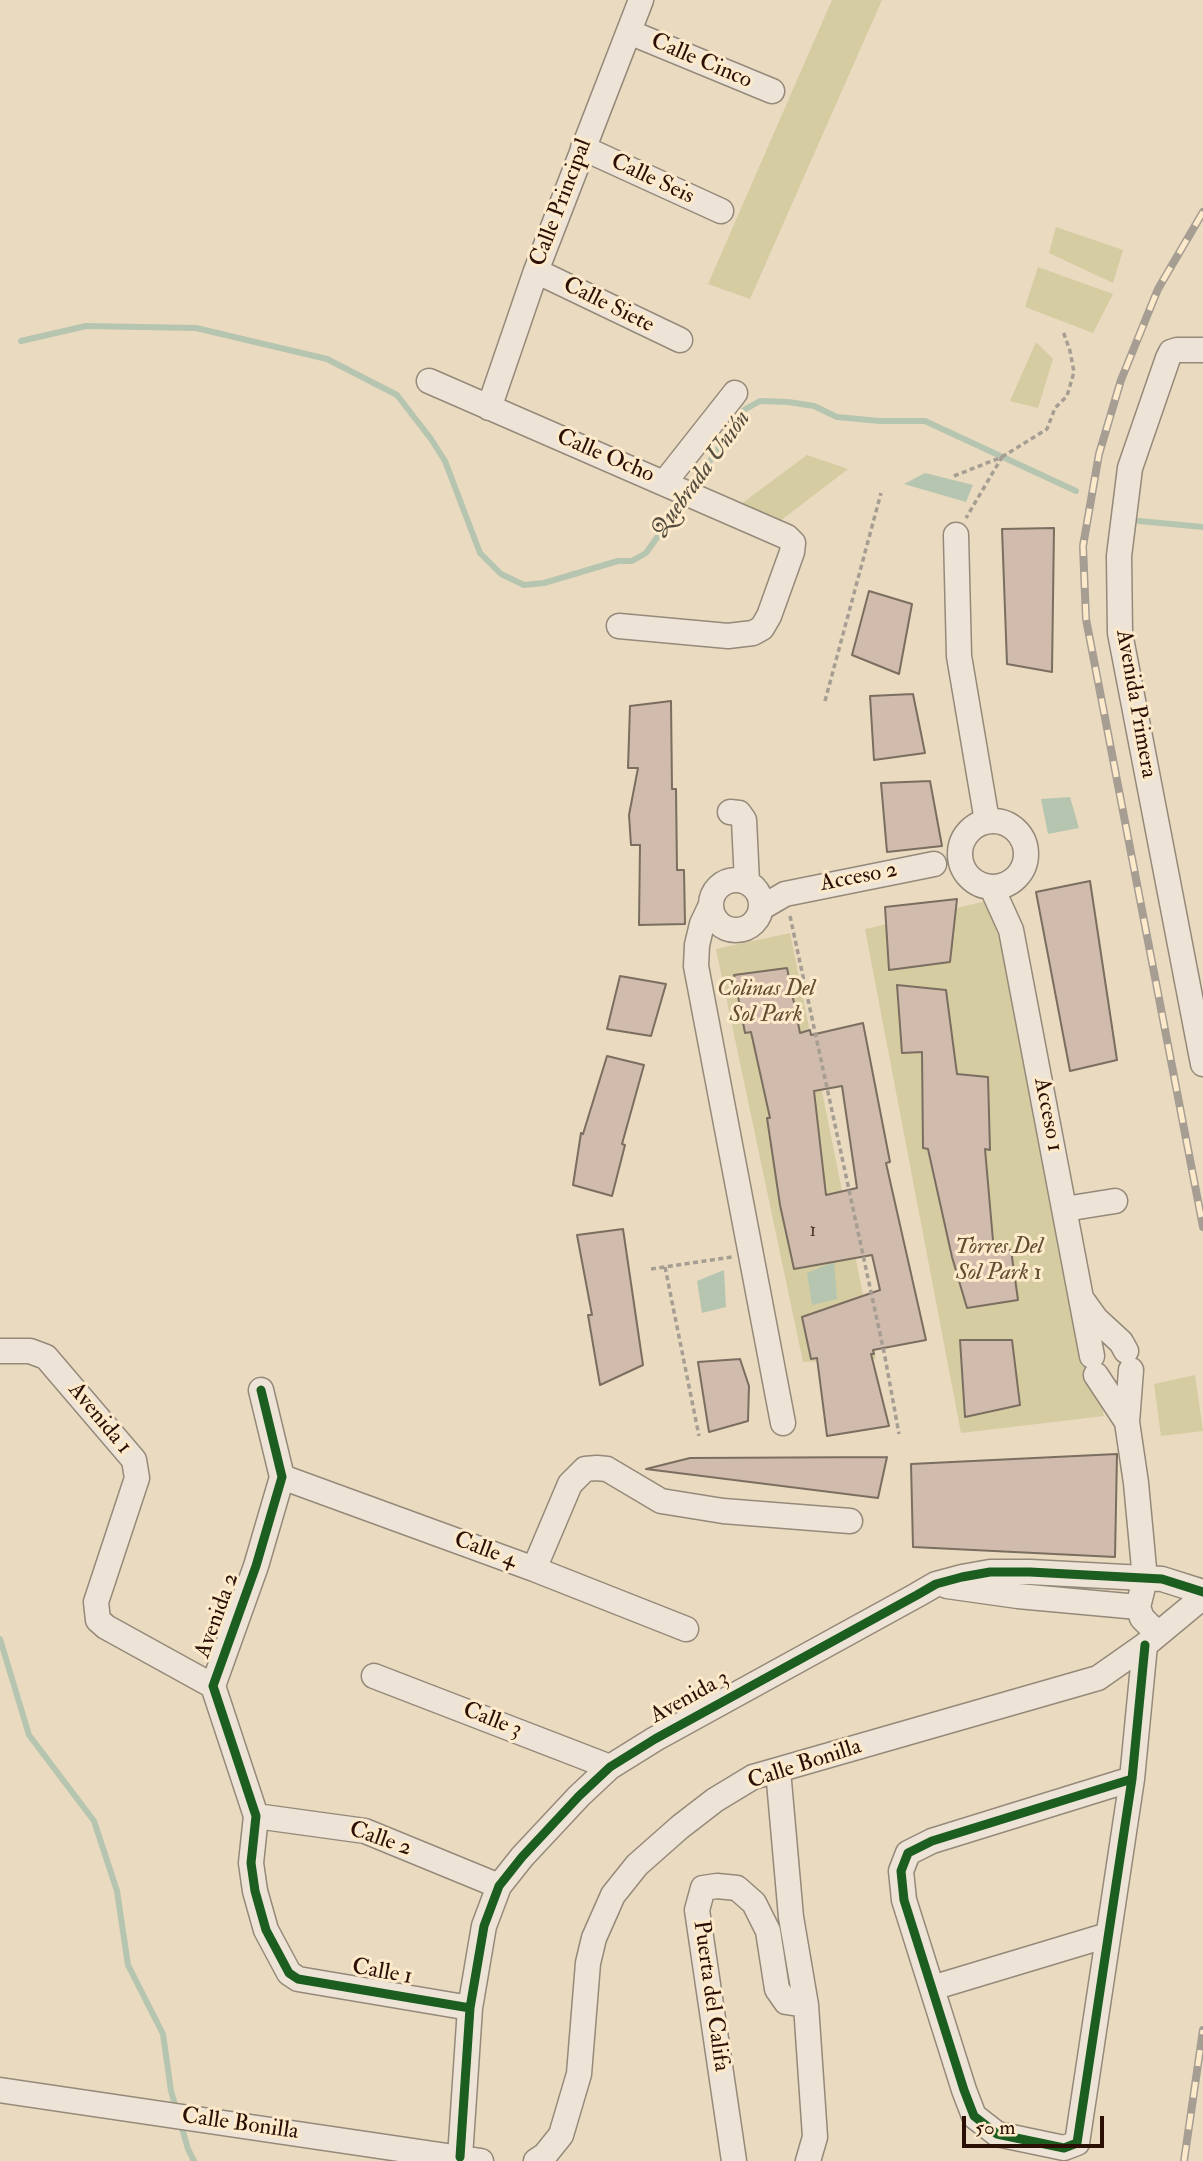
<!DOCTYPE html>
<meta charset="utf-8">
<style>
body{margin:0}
#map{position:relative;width:1203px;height:2161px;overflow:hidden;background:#eadac0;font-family:"IM FELL Double Pica",serif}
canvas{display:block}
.scale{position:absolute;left:962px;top:2116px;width:142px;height:32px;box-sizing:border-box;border:4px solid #2b0f05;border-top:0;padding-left:9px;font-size:21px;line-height:24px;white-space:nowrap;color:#2b0f05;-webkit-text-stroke:5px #fdeacb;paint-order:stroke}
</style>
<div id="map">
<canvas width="1203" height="2161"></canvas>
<div class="scale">50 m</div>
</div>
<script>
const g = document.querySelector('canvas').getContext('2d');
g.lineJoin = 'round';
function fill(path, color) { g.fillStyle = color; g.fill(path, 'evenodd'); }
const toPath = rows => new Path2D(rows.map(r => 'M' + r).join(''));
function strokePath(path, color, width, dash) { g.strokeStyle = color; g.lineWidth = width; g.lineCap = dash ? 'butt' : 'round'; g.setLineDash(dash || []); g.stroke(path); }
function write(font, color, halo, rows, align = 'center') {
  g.font = font + ' "IM FELL Double Pica",serif'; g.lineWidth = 6; g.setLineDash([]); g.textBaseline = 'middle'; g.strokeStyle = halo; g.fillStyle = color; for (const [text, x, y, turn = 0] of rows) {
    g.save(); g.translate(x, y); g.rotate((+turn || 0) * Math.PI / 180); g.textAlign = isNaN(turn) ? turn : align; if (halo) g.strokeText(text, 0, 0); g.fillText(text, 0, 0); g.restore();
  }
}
fill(toPath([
 [832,0,882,0,750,299,708,284],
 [1056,227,1123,250,1113,283,1049,253],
 [1038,267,1113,294,1093,333,1025,307],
 [1036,342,1053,359,1038,408,1010,401],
 [807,455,848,469,780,521,741,504],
 [991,900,1104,1416,961,1433,865,929],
 [790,933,876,1359,803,1362,716,949],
 [1195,1375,1203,1431,1161,1436,1154,1384]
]), '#d5cca1');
fill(toPath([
 [925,473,973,485,966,502,904,484],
 [1070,797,1079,828,1048,834,1041,799],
 [834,1262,837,1299,812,1305,807,1273],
 [724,1270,726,1307,702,1313,697,1281]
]), '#b6c5af');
strokePath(toPath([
 [21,341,86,326,196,328,327,359,397,395,431,439,445,461,480,553,501,574,524,585,544,583,618,561,632,561,646,553,685,498],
 [691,489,744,410,760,401,788,402,814,406,837,417,880,421,925,421,1076,491],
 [1139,521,1203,527],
 [0,1639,29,1735,94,1821,117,1891,128,1965,163,2034,171,2091,177,2111],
 [180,2121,188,2149,194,2161]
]), '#b6c5af', 6);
const building = toPath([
 [1054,528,1052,672,1007,664,1002,529,1054,528],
 [869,591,912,604,899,674,852,655,869,591],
 [913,694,925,753,874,760,870,696,913,694],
 [671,701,672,789,676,789,677,870,684,870,685,924,639,925,640,845,631,845,629,815,638,768,628,768,630,706,671,701],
 [930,781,942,846,887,852,881,783,930,781],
 [1090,881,1117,1060,1070,1071,1036,892,1090,881],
 [957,899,950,962,889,970,885,907,957,899],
 [787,968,800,1033,810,1030,811,1035,863,1023,890,1162,886,1163,926,1340,873,1350,874,1354,871,1354,889,1426,827,1436,817,1358,811,1359,802,1317,880,1290,872,1255,794,1269,780,1205,767,1118,770,1118,751,1032,745,1033,734,975,787,968],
 [842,1086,857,1188,826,1195,814,1091,842,1086],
 [620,976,666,984,651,1036,607,1029,620,976],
 [897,985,946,990,957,1074,988,1077,990,1150,985,1149,994,1252,1011,1250,1018,1300,967,1308,952,1257,928,1149,923,1148,922,1052,902,1053,897,985],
 [607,1056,644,1065,622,1144,625,1145,612,1196,573,1185,581,1133,583,1134,607,1056],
 [623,1229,643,1365,600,1385,588,1315,592,1315,577,1235,623,1229],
 [960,1340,1012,1340,1020,1405,965,1417,960,1340],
 [740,1359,749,1386,748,1421,709,1432,698,1362,740,1359],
 [1117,1454,1115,1557,913,1547,911,1464,1117,1454],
 [887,1457,878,1498,646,1469,690,1458,887,1457]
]);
fill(building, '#d1bbac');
strokePath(building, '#7a6e60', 2);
const minor = toPath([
 [629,32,772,91],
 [583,148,721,211],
 [536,271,680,340],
 [1203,350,1177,350,1171,352,1168,358,1130,468,1119,556,1120,633,1203,1064],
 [429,381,787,537,793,543,792,552,769,616,762,628,753,633,728,636,619,626],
 [489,408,536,271,641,0],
 [664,483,735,393],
 [956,535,959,656,987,821],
 [730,812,739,813,744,820,747,882],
 '960 854a33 33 0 1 1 66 0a33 33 0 1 1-66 0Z',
 '711 905a25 25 0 1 1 50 0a25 25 0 1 1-50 0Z',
 [992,888,1011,930,1092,1356],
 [711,905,702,924,697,945,696,966,783,1423],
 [761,908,785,894,934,864],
 [1065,1209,1115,1201],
 [1083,1301,1096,1319,1121,1342,1126,1351],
 [0,1351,30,1351,46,1357,134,1460,137,1478,96,1602,98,1620,106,1627,213,1686],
 [1131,1370,1127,1422,1136,1483,1145,1579,1138,1607,1142,1618,1158,1634],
 [1096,1375,1127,1422],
 [261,1390,282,1477,256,1566,213,1686,256,1816,251,1863,255,1891,266,1930,289,1973,298,1979,470,2008],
 [282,1477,534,1569,686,1629],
 [534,1569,570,1484,585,1469,597,1468,607,1469,661,1501,723,1511,850,1521],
 [947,1586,1018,1596,1138,1607],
 [374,1676,610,1767],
 [778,1770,791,1917,806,2005,815,2137,808,2161],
 [1132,1779,932,1841,908,1853,901,1871,904,1900,964,2090,974,2116,997,2134,1064,2148,1077,2143,1132,1779,1145,1645],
 [256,1816,365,1831,499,1886],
 [932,1988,1108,1935],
 [0,2090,481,2161],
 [460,2157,470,2008,484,1926,499,1886,522,1857,579,1796,610,1767,655,1739,917,1595,936,1584,962,1577,990,1572,1030,1572,1162,1579,1203,1592],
 [536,2161,545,2155,561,2135,579,2074,588,1963,594,1938,613,1895,637,1865,680,1827,715,1800,753,1777,1098,1678,1145,1645,1203,1597],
 [734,2161,697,1910,703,1888,717,1886,737,1888,754,1903,768,1931,777,1989,786,2002,806,2005]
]);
strokePath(minor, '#958979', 27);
strokePath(toPath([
 [1002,457,1047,429,1055,408,1067,396,1074,372,1070,351,1063,331],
 [954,476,1002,457,966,518],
 [825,701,881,493],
 [790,916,885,1357,899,1434],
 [722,934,743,934,755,927],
 [665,1267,699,1436],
 [651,1269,732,1257]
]), '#a69d93', 3.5, [5, 3.5]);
strokePath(minor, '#ede4d7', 24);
const rail = toPath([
 [1203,212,1158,289,1121,380,1099,454,1083,546,1086,619,1203,1227],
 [1184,2161,1203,2030]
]);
strokePath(rail, '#a69d93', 8);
strokePath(rail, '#fdeacb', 5, [16]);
strokePath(toPath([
 [261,1390,282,1477,256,1566,213,1686,256,1816,251,1863,255,1891,266,1930,289,1973,298,1979,470,2008],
 [1132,1779,932,1841,908,1853,901,1871,904,1900,964,2090,974,2116,997,2134,1064,2148,1077,2143,1132,1779,1145,1645],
 [460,2157,470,2008,484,1926,499,1886,522,1857,579,1796,610,1767,655,1739,917,1595,936,1584,962,1577,990,1572,1030,1572,1162,1579,1203,1592]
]), '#1b5e20', 9);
write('19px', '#543a2f', null, [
 ["1",813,1232]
]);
write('23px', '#2b0f05', '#fdeacb', [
 ["Calle Cinco",701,62,23],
 ["Calle Seis",652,180,25],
 ["Calle Principal",562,203,-69],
 ["Calle Siete",608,306,26],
 ["Calle Ocho",605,457,23],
 ["Avenida Primera",1135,704,80],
 ["Acceso 2",859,878,-11],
 ["Acceso 1",1047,1115,79],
 ["Avenida 1",99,1419,50],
 ["Calle 4",485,1551,20],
 ["Avenida 2",218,1616,-70],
 ["Avenida 3",690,1698,-29],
 ["Calle 3",492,1721,21],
 ["Calle Bonilla",805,1765,-18],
 ["Calle 2",380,1840,19],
 ["Calle 1",382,1973,10],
 ["Puerta del Califa",710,1996,82],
 ["Calle Bonilla",240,2125,8]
]);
write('italic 23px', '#604d32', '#fdeacb', [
 ["Colinas Del",766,990],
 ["Sol Park",766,1016],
 ["Torres Del",999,1248],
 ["Sol Park 1",999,1274]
]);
write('italic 24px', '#544c3e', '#fdeacb', [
 ["Quebrada Unión",702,475,-54]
]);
</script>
